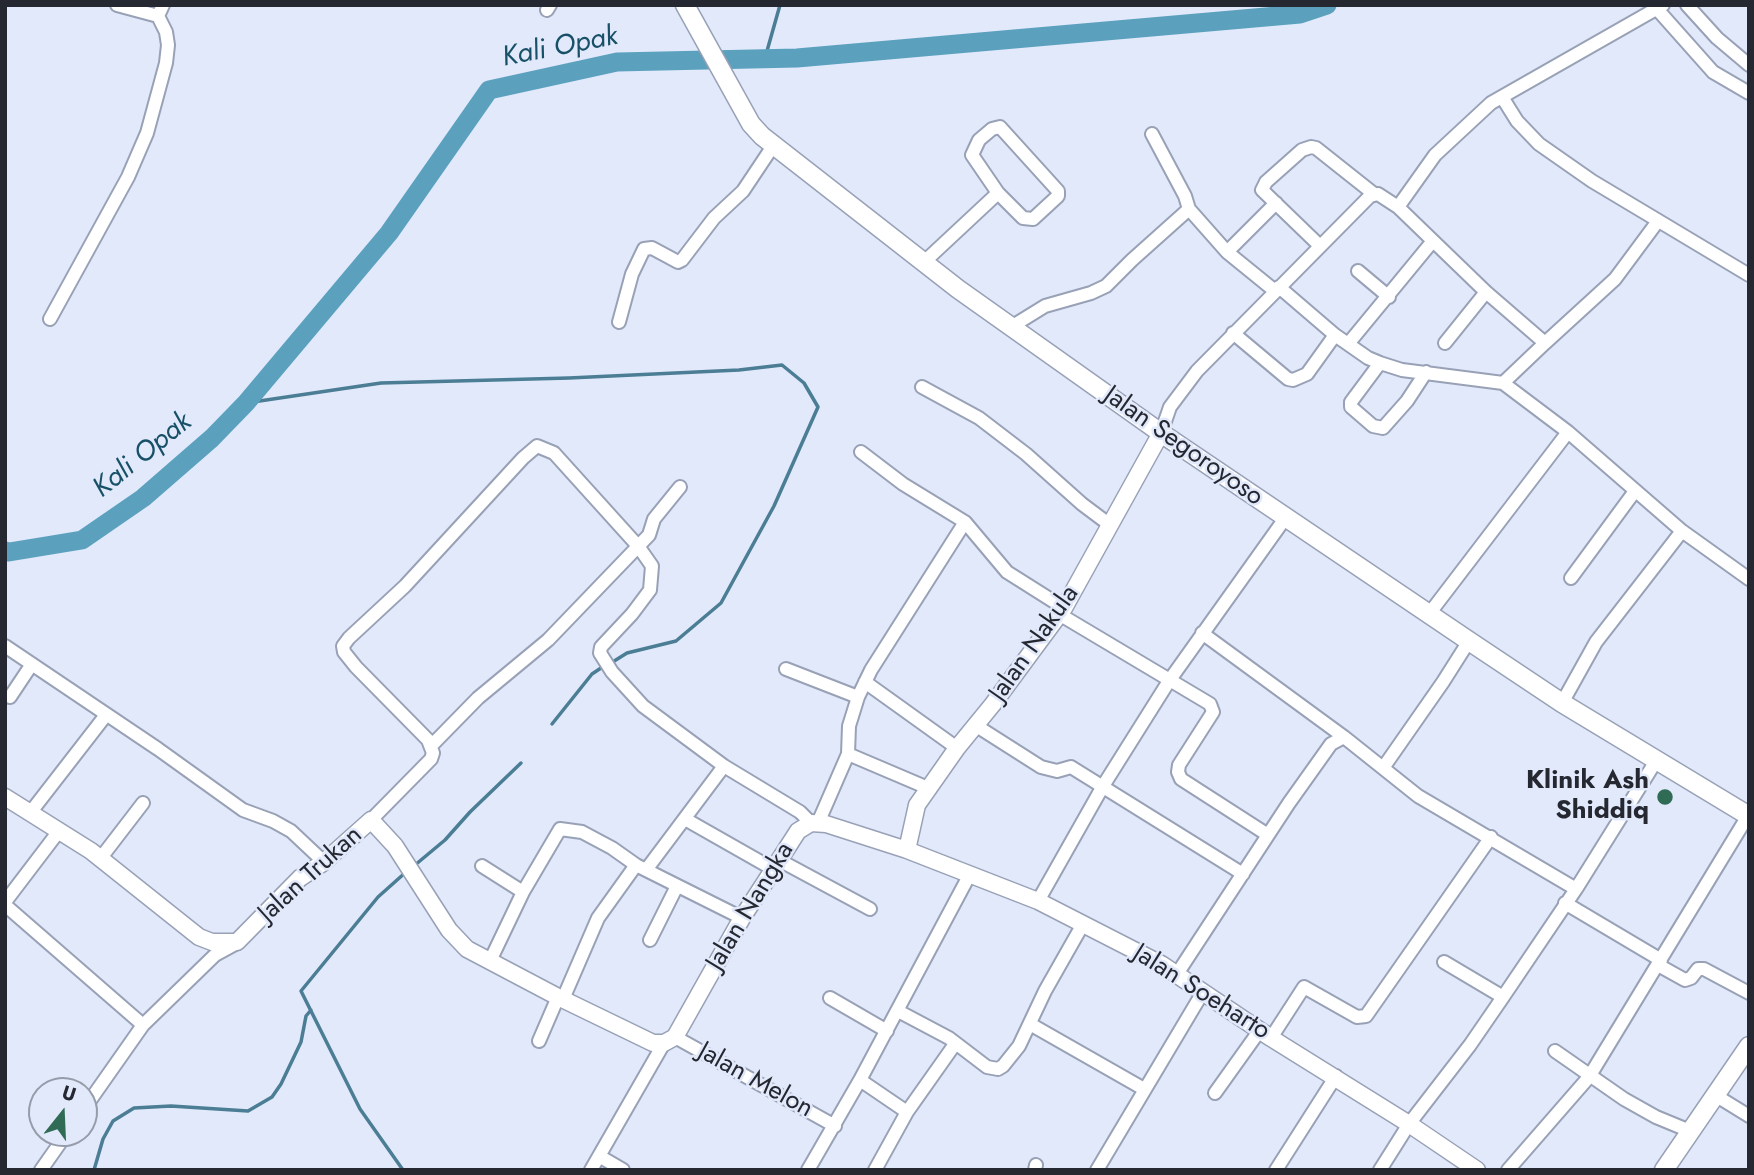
<!DOCTYPE html>
<style>
body{margin:0}
#map{position:relative;width:1754px;height:1175px;overflow:hidden;background:#e1e9fb;font-family:Jost,sans-serif}
canvas{display:block}
.frame{position:absolute;inset:0;border:7px solid #252831;pointer-events:none}
.north{position:absolute;left:28px;top:1077px;width:70px;height:70px;box-sizing:border-box;background:#e1e9fb;border:2px solid #969caa;border-radius:50%;rotate:18deg;font-size:19px;font-weight:700;line-height:28px;text-align:center;color:#252831}
.north::after{content:'';display:block;margin:auto;width:24px;height:32px;background:#2f6b55;clip-path:polygon(50% 0,100% 100%,50% 72%,0 100%)}
</style>
<div id="map">
<canvas width="1754" height="1175"></canvas>
<div class="frame"></div>
<div class="north">U</div>
</div>
<script>
const g = document.querySelector('canvas').getContext('2d');
g.lineJoin = 'round';
const toPath = rows => new Path2D(rows.map(r => 'M' + r).join(''));
function strokePath(path, color, width, dash) { g.strokeStyle = color; g.lineWidth = width; g.lineCap = dash ? 'butt' : 'round'; g.setLineDash(dash || []); g.stroke(path); }
function write(font, color, halo, rows, align = 'center') {
  g.font = font + ' Jost,sans-serif'; g.lineWidth = 5; g.setLineDash([]); g.textBaseline = 'middle'; g.strokeStyle = halo; g.fillStyle = color; for (const [text, x, y, turn = 0] of rows) {
    g.save(); g.translate(x, y); g.rotate((+turn || 0) * Math.PI / 180); g.textAlign = isNaN(turn) ? turn : align; if (halo) g.strokeText(text, 0, 0); g.fillText(text, 0, 0); g.restore();
  }
}
strokePath(toPath([
 [765,58,780,5],
 [246,403,381,383,569,378,739,370,782,365,804,383,818,407,774,506,721,603,676,641,627,653,611,663],
 [552,724,592,674,604,666],
 [415,865,445,840,470,812,521,763],
 [94,1170,103,1139,113,1121,134,1108,171,1106,248,1111,272,1097,281,1084,301,1042,306,1016,311,1010],
 [403,1170,360,1109,301,991,378,897,406,872]
]), '#4b7d94', 3.5);
strokePath(toPath([
 [5,551,9,552,82,540,143,498,212,438,246,403,389,233,489,90,617,62,797,58,1300,14,1327,5]
]), '#5ba1be', 19);
const minor = toPath([
 [117,5,158,16,163,5],
 [1687,5,1717,38,1749,65],
 [1657,9,1713,72,1749,93],
 [547,10,550,5],
 [1502,97,1517,121,1539,144,1592,181,1749,275],
 [1000,127,1058,191,1058,196,1033,219,1023,218,998,193,972,155,979,140,992,129,1000,127],
 [1152,134,1185,196,1189,209,1227,252,1275,291],
 [1398,207,1486,292,1545,343,1503,383],
 [1320,246,1262,190,1266,182,1302,150,1311,147,1316,148,1374,194],
 [1227,252,1276,203],
 [923,263,998,193],
 [1358,271,1389,297],
 [1279,287,1335,335,1368,358,1380,363,1402,370,1503,383,1568,432,1682,531,1749,579],
 [50,319,128,177,147,133,166,63,168,45,166,32,158,16],
 [619,322,632,274,644,249,652,248,678,262,682,260,714,218,743,191,773,146],
 [1011,327,1045,306,1091,293,1106,286,1132,260,1189,209],
 [1233,333,1288,379,1293,380,1307,374,1335,335],
 [1445,343,1486,292],
 [1545,343,1615,279,1658,221],
 [1348,344,1432,242],
 [1380,363,1351,402,1351,407,1373,426,1383,428,1407,401,1426,372],
 [922,387,979,418,1026,454,1082,504,1110,525],
 [1161,433,1170,407,1197,371,1370,196,1378,194,1398,207,1435,155,1491,103,1663,5],
 [861,452,903,484,965,522,1007,572,1064,608],
 [1571,578,1635,491],
 [1059,614,1210,704,1213,712,1179,765,1178,772,1181,779,1268,835],
 [1429,614,1568,432],
 [1202,633,1344,737,1418,796,1576,889],
 [5,646,158,749,243,810,273,821,291,831,324,862],
 [786,669,858,697],
 [865,682,957,748],
 [10,697,32,664],
 [1562,703,1596,642,1682,531],
 [975,725,1041,767,1057,771,1071,767,1243,874],
 [432,745,478,698,548,640,649,535,654,519,680,487],
 [848,754,928,788],
 [1383,768,1443,682,1469,641],
 [30,813,106,715],
 [685,819,773,869],
 [371,820,431,759,433,753,428,740,356,667,344,652,343,646,349,638,405,586,523,458,537,446,554,453,638,546,652,566,650,590,632,614,601,647,600,653,612,672,643,706,724,766,800,812,811,823],
 [818,823,848,754,849,726,858,697,871,670,965,522],
 [100,859,143,803],
 [779,860,870,909],
 [482,866,523,892],
 [646,870,724,766],
 [1038,901,1103,786,1169,681,1286,517],
 [5,902,59,831],
 [1565,903,1661,960],
 [5,905,143,1025],
 [650,940,677,886],
 [490,961,523,892,560,829,582,832,612,848,636,865,742,918],
 [1444,962,1503,997],
 [1658,965,1685,980,1691,978,1698,969,1704,969,1749,993],
 [1177,974,1289,803,1331,744,1344,737],
 [830,998,887,1031],
 [563,999,598,918,636,865],
 [898,1011,949,1038,987,1067,998,1069,1003,1066,1019,1046,1045,991,1083,924],
 [1030,1024,1144,1089],
 [675,1037,835,1126],
 [1271,1038,1304,987,1357,1017,1366,1016,1491,837],
 [539,1041,558,997],
 [1555,1051,1624,1099,1656,1117,1690,1131],
 [860,1080,907,1112],
 [1215,1093,1260,1030],
 [1715,1095,1749,1116],
 [84,1109,143,1025,215,955,237,943],
 [599,1156,623,1170],
 [41,1170,67,1133],
 [591,1170,664,1043],
 [808,1170,860,1080,970,874],
 [875,1170,907,1112,955,1044],
 [1035,1170,1036,1165],
 [1097,1170,1203,992],
 [1276,1170,1336,1076],
 [1380,1170,1409,1124,1470,1045,1503,997,1576,889,1656,761],
 [1508,1170,1589,1077,1749,814]
]);
const tertiary = toPath([
 [5,797,91,851,199,937,212,942,237,942,300,878,324,862,371,820,395,846,449,930,467,949,558,997,653,1043,664,1043,675,1037,742,918,798,831,811,823,826,824,907,850,1038,901,1161,964,1271,1038,1409,1124,1477,1170],
 [907,850,917,805,957,748,993,704,1064,608,1161,433]
]);
const secondary = toPath([
 [685,5,751,124,762,136,958,289,1161,433,1469,641,1562,703,1749,816],
 [1664,1170,1749,1046]
]);
strokePath(minor, '#98a1b6', 16);
strokePath(tertiary, '#98a1b6', 19);
strokePath(secondary, '#98a1b6', 21);
strokePath(minor, '#fff', 12);
strokePath(tertiary, '#fff', 16);
strokePath(secondary, '#fff', 18);
for (const [x, y, r, color] of [
 [1665,797,9,"#2f6b55"]
]) { const dot = new Path2D(); dot.arc(x, y, r, 0, 2 * Math.PI); g.fillStyle = color; g.fill(dot); strokePath(dot, '#e1e9fb', 2.5); }
write('26px', '#252831', '#e1e9fb', [
 ["Jalan Segoroyoso",1183,447,35],
 ["Jalan Nakula",1035,644,-55],
 ["Jalan Trukan",311,875,-42],
 ["Jalan Nangka",751,907,-59],
 ["Jalan Soeharto",1201,993,32],
 ["Jalan Melon",755,1081,29]
]);
write('bold 26px', '#252831', '#e1e9fb', [
 ["Klinik Ash",1649,782],
 ["Shiddiq",1649,812]
], 'right');
write('italic 28px', '#185167', '#e1e9fb', [
 ["Kali Opak",560,48,-11],
 ["Kali Opak",143,456,-39]
]);
</script>
